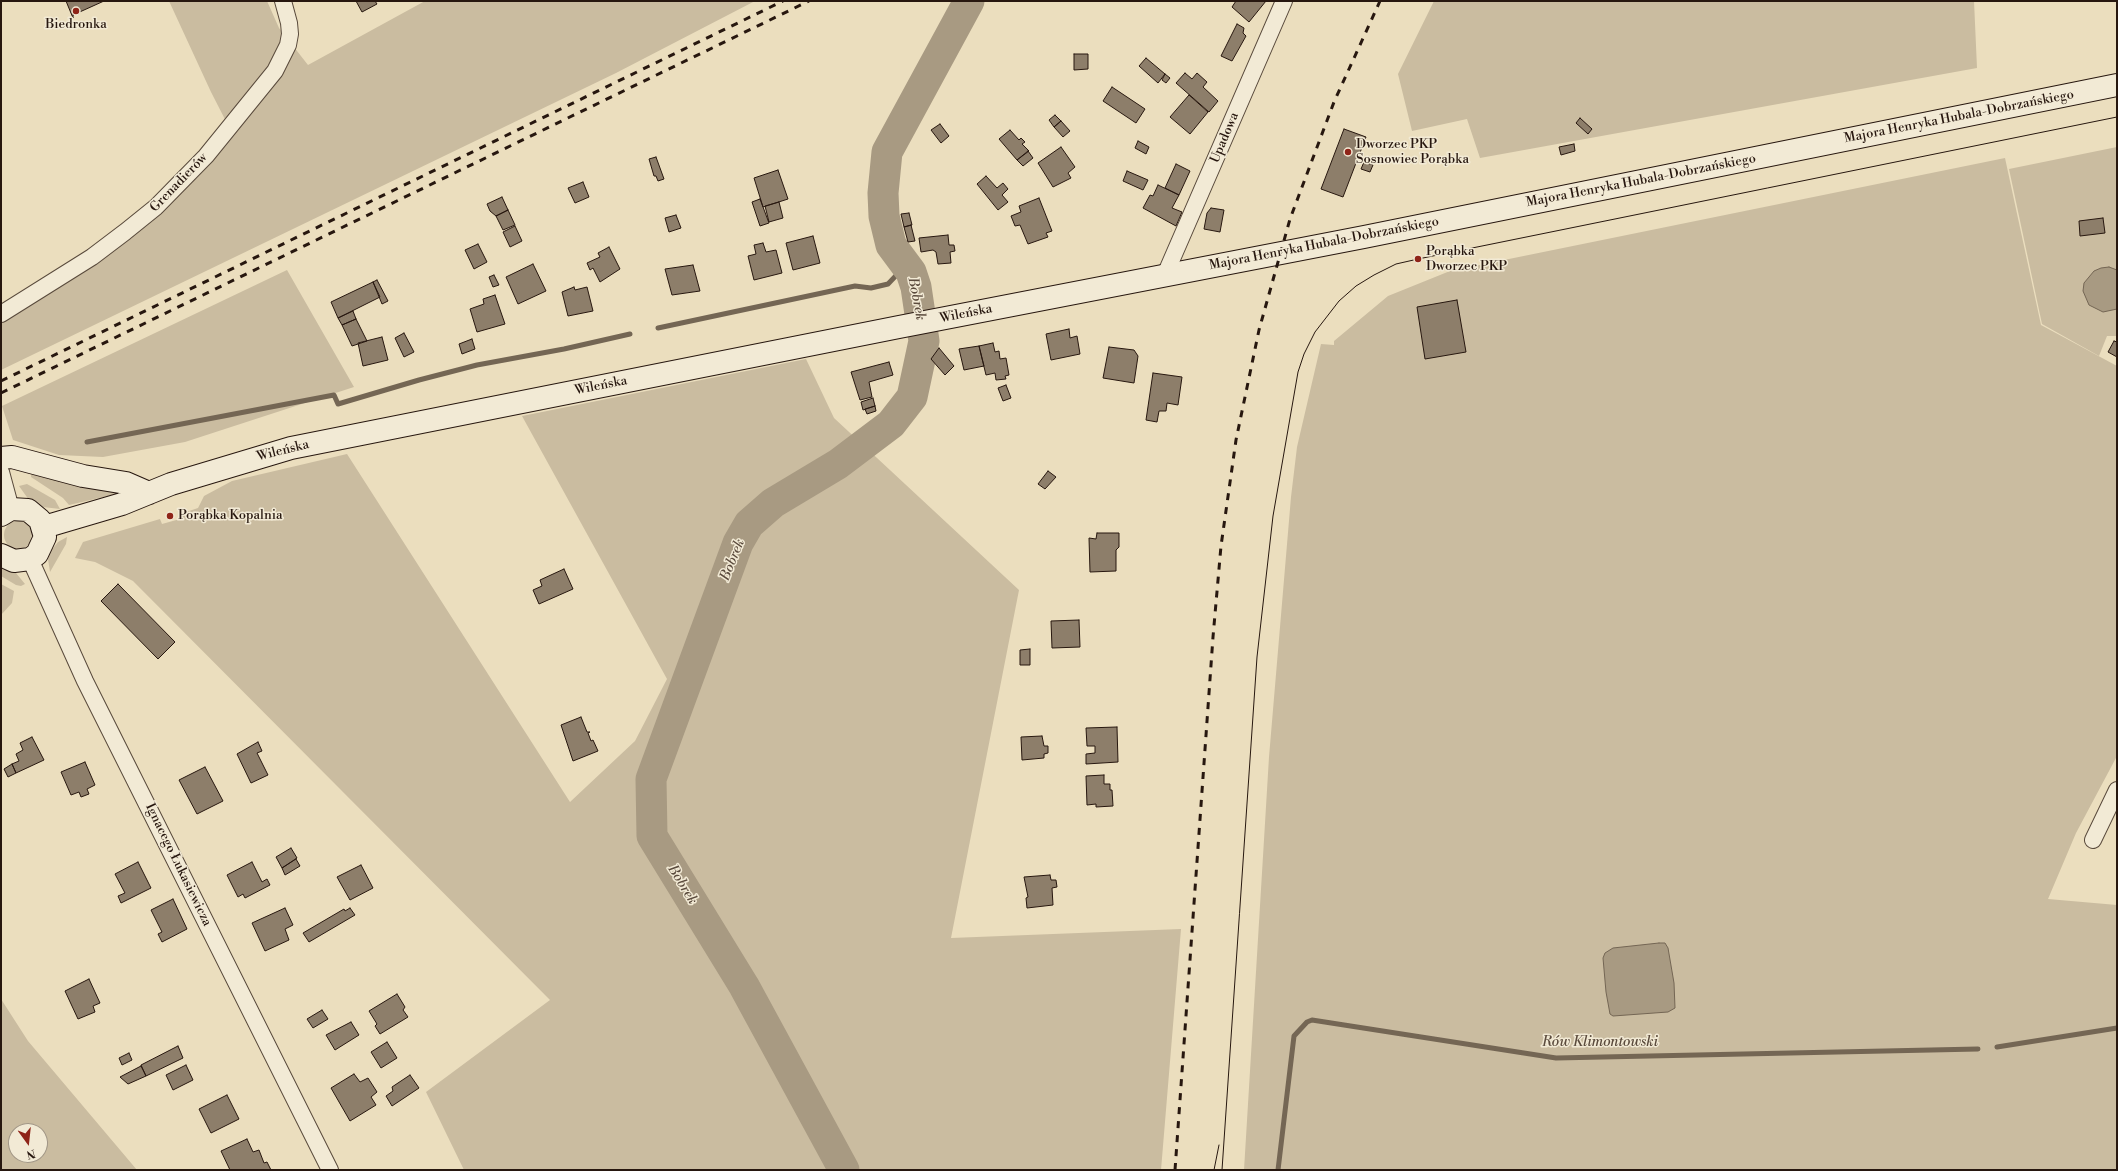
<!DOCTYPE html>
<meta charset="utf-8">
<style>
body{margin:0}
#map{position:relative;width:2118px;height:1171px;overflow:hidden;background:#ebdebe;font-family:"Libre Bodoni",serif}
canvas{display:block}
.frame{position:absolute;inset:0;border:2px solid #27170f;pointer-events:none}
.north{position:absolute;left:8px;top:1123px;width:40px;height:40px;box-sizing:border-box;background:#f2ead5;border:1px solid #a19686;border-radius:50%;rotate:165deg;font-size:11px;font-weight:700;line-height:16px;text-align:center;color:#27170f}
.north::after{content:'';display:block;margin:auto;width:14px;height:18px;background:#8f2418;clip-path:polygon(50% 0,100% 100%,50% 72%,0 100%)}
</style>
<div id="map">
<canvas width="2118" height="1171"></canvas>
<div class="frame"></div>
<div class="north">N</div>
</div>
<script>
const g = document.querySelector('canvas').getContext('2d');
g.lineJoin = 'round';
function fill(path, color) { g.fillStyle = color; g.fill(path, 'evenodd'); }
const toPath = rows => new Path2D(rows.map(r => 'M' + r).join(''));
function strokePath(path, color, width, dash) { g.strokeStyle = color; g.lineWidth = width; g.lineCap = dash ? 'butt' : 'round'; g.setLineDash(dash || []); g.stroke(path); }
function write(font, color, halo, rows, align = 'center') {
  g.font = font + ' "Libre Bodoni",serif'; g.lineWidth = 3; g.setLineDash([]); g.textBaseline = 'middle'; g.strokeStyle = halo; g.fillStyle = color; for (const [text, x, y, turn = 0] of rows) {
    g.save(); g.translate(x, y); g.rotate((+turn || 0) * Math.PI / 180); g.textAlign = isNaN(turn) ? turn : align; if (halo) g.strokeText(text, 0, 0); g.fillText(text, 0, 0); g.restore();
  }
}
fill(toPath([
 [169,1,267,1,279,28,308,65,425,1,755,1,616,73,1,370,1,323,77,275,167,207,233,135,211,92],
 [1434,1,1974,1,1977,68,1480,158,1467,119,1412,131,1398,74],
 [2117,147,2117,336,2107,336,2099,356,2042,324,2009,169],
 [2005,158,2041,325,2117,366,2117,756,2076,833,2048,899,2117,905,2117,1170,1244,1170,1269,757,1291,497,1297,447,1321,344,1334,345,1334,341,1388,296,1450,271],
 [287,270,354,387,185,442,103,457,59,455,13,440,2,406],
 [806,359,834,418,1019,590,951,938,1181,929,1161,1170,464,1170,426,1092,550,1000,133,581,95,562,75,558,83,542,160,519,162,524,180,519,180,514,198,508,204,496,232,481,347,454,570,802,635,741,667,679,522,416],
 [32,468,121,493,69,505,63,498,31,477],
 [27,484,55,500,60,509,43,507,29,500,19,486],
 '4 535a14 14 0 1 1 28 0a14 14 0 1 1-28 0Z',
 [67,537,66,544,50,572,48,559,50,552,58,542],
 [1,566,16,573,25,584,21,586,16,585,1,576],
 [1,584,14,591,12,603,1,615],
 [1,999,28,1041,137,1170,1,1170],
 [16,1131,40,1131,40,1155,16,1155]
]), '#cabca0');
const water = toPath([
 [2109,267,2117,270,2117,309,2103,312,2089,305,2083,291,2084,283,2094,271,2101,268,2109,267],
 [1659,943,1665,943,1668,948,1674,983,1675,1008,1668,1012,1613,1016,1610,1014,1606,992,1603,958,1605,953,1613,948,1659,943]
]);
fill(water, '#a89a82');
strokePath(water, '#746654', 1);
strokePath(toPath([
 [658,328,855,286,871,288,888,284,906,265],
 [87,442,334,395,338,404,419,380,477,365,564,349,630,334],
 [1997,1047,2117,1028],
 [1278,1170,1294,1036,1307,1022,1312,1020,1556,1058,1978,1049]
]), '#746654', 5);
strokePath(toPath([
 [844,1170,744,986,652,836,651,779,738,543,749,524,773,503,838,464,891,424,912,397,924,341,916,287,911,272,891,245,884,216,883,193,887,152,969,1]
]), '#a89a82', 31);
const building = toPath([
 [66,1,104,1,73,15,73,18,66,1],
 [356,1,375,1,377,4,362,12,356,1],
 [1236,1,1266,1,1249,22,1232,7,1236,1],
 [1237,24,1244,28,1243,33,1246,36,1232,61,1221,56,1237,24],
 [1074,54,1088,54,1088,69,1074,70,1074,54],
 [1146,58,1165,74,1158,83,1139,66,1146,58],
 [1185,73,1192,79,1197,73,1207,82,1203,87,1218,101,1209,112,1176,83,1185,73],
 [1165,74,1170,78,1166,83,1162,80,1165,74],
 [1112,87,1145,109,1136,123,1103,101,1112,87],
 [1189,95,1208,112,1190,134,1170,117,1189,95],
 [1055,115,1061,121,1054,127,1049,120,1055,115],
 [1580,118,1592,129,1588,134,1576,123,1580,118],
 [1061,121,1070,131,1063,137,1054,127,1061,121],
 [940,124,949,136,941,143,931,130,940,124],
 [1344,129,1366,137,1343,197,1321,189,1344,129],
 [1010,130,1019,140,1021,138,1025,142,1022,144,1029,151,1017,160,999,139,1010,130],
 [1138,141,1149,147,1146,154,1135,148,1138,141],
 [1574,144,1575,151,1561,155,1559,147,1574,144],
 [1061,147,1075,167,1068,173,1071,178,1053,187,1038,163,1061,147],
 [1028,151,1033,158,1023,166,1017,160,1028,151],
 [656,157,664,179,658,181,656,176,654,176,649,159,656,157],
 [1364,162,1373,165,1370,172,1361,169,1364,162],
 [1176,164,1190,171,1179,195,1165,188,1176,164],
 [778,170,788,199,763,207,754,178,778,170],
 [1127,171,1148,180,1143,190,1123,181,1127,171],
 [986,176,997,188,1003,183,1008,189,1002,195,1008,202,998,210,977,184,986,176],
 [583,182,589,197,575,203,568,188,583,182],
 [1158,185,1179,195,1172,208,1182,212,1176,226,1143,208,1150,195,1153,196,1158,185],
 [502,197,508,210,496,216,490,211,487,204,502,197],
 [1039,198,1052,231,1046,233,1048,237,1028,244,1020,225,1015,226,1011,216,1021,212,1019,206,1039,198],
 [760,199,769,223,760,226,752,202,760,199],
 [779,202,783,218,769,222,765,206,779,202],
 [1211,208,1224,210,1220,232,1204,229,1207,213,1211,208],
 [508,210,515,225,503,230,496,216,508,210],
 [909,213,912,225,904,227,901,214,909,213],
 [676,215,681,228,669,232,665,218,676,215],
 [2103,218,2105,233,2080,236,2079,221,2103,218],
 [911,225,915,241,908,242,904,227,911,225],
 [515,226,522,241,510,247,503,232,515,226],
 [948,235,949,245,954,245,955,251,950,252,951,263,938,264,936,252,933,250,921,252,919,238,948,235],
 [813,236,820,263,793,270,786,243,813,236],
 [763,243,766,252,776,250,782,273,754,280,748,256,756,254,754,245,763,243],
 [478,244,487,262,474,269,465,250,478,244],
 [609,247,620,269,600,282,593,268,590,270,587,263,600,257,598,253,609,247],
 [533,264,546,291,518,304,506,277,533,264],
 [693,265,700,291,672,295,665,269,693,265],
 [494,275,499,285,493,287,489,277,494,275],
 [377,280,388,301,382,304,373,282,377,280],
 [373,282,380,297,338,318,331,302,373,282],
 [574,287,575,290,587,287,593,311,568,316,562,292,574,287],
 [495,295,505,324,477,332,470,309,484,304,483,299,495,295],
 [1457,300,1466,352,1425,359,1417,307,1457,300],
 [353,311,356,319,342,325,338,318,353,311],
 [356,319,367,341,352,346,342,325,356,319],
 [1069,329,1070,338,1077,336,1080,354,1051,360,1046,334,1069,329],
 [404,333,414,352,404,357,395,338,404,333],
 [382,337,388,360,363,366,358,343,382,337],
 [472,339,475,349,462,354,459,344,472,339],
 [2114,341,2117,342,2117,357,2108,352,2114,341],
 [993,343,995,352,999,351,1000,359,1006,358,1009,375,1005,376,1006,379,996,380,995,373,986,375,979,346,993,343],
 [979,346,984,366,964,370,959,349,979,346],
 [1109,347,1134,350,1138,356,1134,383,1103,378,1109,347],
 [939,348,954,366,945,375,931,359,939,348],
 [889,362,893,375,869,382,872,397,860,400,851,372,889,362],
 [1153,373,1182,377,1178,405,1167,403,1166,411,1159,411,1157,422,1146,420,1153,373],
 [1006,385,1011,398,1003,401,998,388,1006,385],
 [873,398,875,406,863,410,861,402,873,398],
 [875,406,876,411,867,414,865,409,875,406],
 [1048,471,1056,477,1045,489,1038,484,1048,471],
 [1097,533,1119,533,1119,547,1116,550,1116,571,1090,572,1089,538,1096,539,1097,533],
 [564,569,573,589,539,604,533,590,542,586,540,580,564,569],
 [118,584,175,642,158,659,101,601,118,584],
 [1079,620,1080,647,1052,648,1051,621,1079,620],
 [1030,649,1030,665,1020,665,1020,650,1030,649],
 [581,717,587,732,590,732,588,733,591,741,593,740,598,751,573,761,561,725,581,717],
 [1117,727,1118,762,1086,764,1086,754,1095,753,1095,746,1087,746,1086,728,1117,727],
 [1042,736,1044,746,1048,746,1048,753,1044,754,1044,758,1022,760,1021,737,1042,736],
 [32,737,44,760,16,773,12,764,19,761,16,754,23,750,20,743,32,737],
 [258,742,262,751,257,753,268,775,251,783,237,754,258,742],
 [85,762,95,785,87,789,89,794,81,797,79,792,71,795,61,772,85,762],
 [12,764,16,773,8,777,4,769,12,764],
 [205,767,223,801,197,814,179,780,205,767],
 [1104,775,1104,784,1110,784,1110,790,1112,790,1113,806,1096,807,1096,804,1087,805,1086,776,1104,775],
 [291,848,297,858,282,868,276,857,291,848],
 [296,859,300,866,285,875,282,868,296,859],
 [138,862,151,888,121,903,118,896,125,893,115,874,138,862],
 [252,862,262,882,267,879,270,885,245,898,243,894,238,897,227,875,252,862],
 [361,865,373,888,350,900,337,877,361,865],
 [1050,875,1051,880,1056,880,1057,887,1052,888,1053,905,1027,908,1026,898,1028,897,1024,877,1050,875],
 [173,899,187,929,162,942,158,934,162,932,151,910,173,899],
 [285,908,293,925,285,929,289,940,265,951,252,923,285,908],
 [350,908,355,915,309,942,303,933,344,909,345,911,350,908],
 [89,979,100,1003,93,1006,95,1012,78,1019,65,991,89,979],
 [397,994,405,1007,403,1010,408,1017,380,1034,375,1026,377,1024,369,1011,397,994],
 [322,1010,328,1019,313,1028,307,1019,322,1010],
 [351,1022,359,1035,335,1050,326,1035,351,1022],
 [387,1042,397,1058,381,1068,371,1052,387,1042],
 [178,1046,183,1058,146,1076,141,1065,178,1046],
 [129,1053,132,1060,122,1065,119,1058,129,1053],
 [186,1065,193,1080,173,1090,166,1075,186,1065],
 [141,1066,146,1076,128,1084,120,1077,141,1066],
 [354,1074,360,1082,368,1078,377,1092,371,1097,376,1105,350,1121,331,1088,354,1074],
 [410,1075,419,1088,392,1106,386,1096,393,1091,392,1087,410,1075],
 [227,1095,239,1119,211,1133,199,1109,227,1095],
 [247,1139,253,1152,259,1150,264,1163,267,1162,271,1170,230,1170,221,1151,247,1139]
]);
fill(building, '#8d7e6a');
strokePath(building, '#27170f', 1);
const street = toPath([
 [1165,275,1284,1],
 [1,314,92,257,125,232,156,207,206,156,275,71,288,45,290,34,289,23,283,1],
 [1,472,11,509],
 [30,559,85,681,330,1170],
 [2093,840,2117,790]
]);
const secondary = toPath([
 [1,458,12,457,83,476,126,483,149,493],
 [1,515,11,509,28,510,40,520,45,537,37,554,30,559,14,561,1,555],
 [44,527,122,504,171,484,291,448,899,327,1364,237,2117,85]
]);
strokePath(street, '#58493b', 18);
strokePath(secondary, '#27170f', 24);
strokePath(street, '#f2ead5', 16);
strokePath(secondary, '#f2ead5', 22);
strokePath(toPath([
 [1214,1170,1219,1145],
 [1222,1170,1257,657,1273,516,1298,372,1304,354,1315,332,1339,301,1356,286,1374,275,1396,264,1418,259,2117,117]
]), '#27170f', 1);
strokePath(toPath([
 [1,381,783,1],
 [1,393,809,1],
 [1175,1170,1213,637,1221,546,1236,440,1259,330,1290,219,1334,102,1380,1]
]), '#27170f', 3, [7, 7]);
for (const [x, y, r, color] of [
 [76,11,4,"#8f2418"],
 [1348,152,4,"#8f2418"],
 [1418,259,4,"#8f2418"],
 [170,516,4,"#8f2418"]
]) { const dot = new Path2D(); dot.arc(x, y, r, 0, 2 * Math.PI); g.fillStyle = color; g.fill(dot); strokePath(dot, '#f2ead5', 1.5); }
write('13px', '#27170f', '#f2ead5', [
 ["Biedronka",76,25,"center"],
 ["Dworzec PKP",1356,145],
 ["Sosnowiec Porąbka",1356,160],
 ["Porąbka",1426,252],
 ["Dworzec PKP",1426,267],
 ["Porąbka Kopalnia",178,516]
], 'left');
write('13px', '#27170f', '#f2ead5', [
 ["Majora Henryka Hubala-Dobrzańskiego",1959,117,-11],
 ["Upadowa",1225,138,-67],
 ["Majora Henryka Hubala-Dobrzańskiego",1641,181,-11],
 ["Grenadierów",179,183,-46],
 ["Majora Henryka Hubala-Dobrzańskiego",1324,244,-11],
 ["Wileńska",966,314,-11],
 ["Wileńska",601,386,-11],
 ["Wileńska",283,451,-14],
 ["Ignacego Łukasiewicza",178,865,64]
]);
write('italic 14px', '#5b4b3d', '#f2ead5', [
 ["Bobrek",916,299,79],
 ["Bobrek",733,560,-68],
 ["Bobrek",682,885,58],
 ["Rów Klimontowski",1600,1043]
]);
</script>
